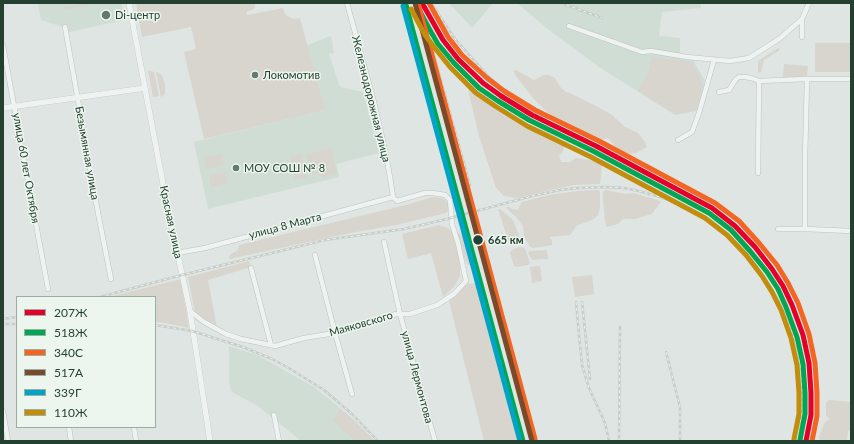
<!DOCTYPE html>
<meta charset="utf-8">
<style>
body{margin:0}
#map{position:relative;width:854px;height:444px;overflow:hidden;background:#dfe5e2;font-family:Lato,sans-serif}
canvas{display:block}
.frame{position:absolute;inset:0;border:4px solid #244030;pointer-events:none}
.legend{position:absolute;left:16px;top:296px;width:140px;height:132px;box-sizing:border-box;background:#ecf6ef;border:1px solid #9cada3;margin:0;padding:5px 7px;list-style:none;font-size:12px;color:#244030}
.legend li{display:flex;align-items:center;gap:8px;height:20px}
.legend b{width:20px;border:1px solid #9cada3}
</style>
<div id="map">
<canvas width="854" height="444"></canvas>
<div class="frame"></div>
<ul class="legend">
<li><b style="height:5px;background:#e4002b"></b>207Ж</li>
<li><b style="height:5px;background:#00a651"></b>518Ж</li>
<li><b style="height:5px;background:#f26522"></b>340С</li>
<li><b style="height:5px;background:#7a4b2a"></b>517А</li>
<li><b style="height:5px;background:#02a4c6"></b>339Г</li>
<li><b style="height:5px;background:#c28c0c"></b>110Ж</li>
</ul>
</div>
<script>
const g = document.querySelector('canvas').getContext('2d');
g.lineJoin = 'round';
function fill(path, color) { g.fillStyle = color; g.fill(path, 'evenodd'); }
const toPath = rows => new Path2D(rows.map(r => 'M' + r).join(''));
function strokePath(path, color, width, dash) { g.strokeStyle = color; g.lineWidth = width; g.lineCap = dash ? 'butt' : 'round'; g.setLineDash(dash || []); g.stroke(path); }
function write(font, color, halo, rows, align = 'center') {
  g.font = font + ' Lato,sans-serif'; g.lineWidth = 3; g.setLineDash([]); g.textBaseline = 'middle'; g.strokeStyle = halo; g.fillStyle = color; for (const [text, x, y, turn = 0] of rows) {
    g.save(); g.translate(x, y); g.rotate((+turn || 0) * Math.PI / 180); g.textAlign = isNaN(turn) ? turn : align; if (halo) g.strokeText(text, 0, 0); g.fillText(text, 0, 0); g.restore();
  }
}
fill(toPath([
 [38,3,121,3,124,20,69,32,67,27,63,27,41,20],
 [449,3,493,3,472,28],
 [517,3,701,3,701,8,662,12,659,36,680,38,680,59,693,60,705,81,697,111,675,115,599,67,549,30],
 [331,36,334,53,329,54,340,87,363,92,379,153,336,164,339,177,208,209,194,142,324,110,307,45],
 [229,346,257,355,314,387,340,408,334,421,354,441,301,441,258,406,232,392,229,383]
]), '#d0ddd5');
fill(toPath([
 [84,3,97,3,63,10,62,8],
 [136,3,254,3,255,7,252,10,247,11,247,15,283,8,284,12,287,16,294,19,300,18,325,110,204,139,184,52,196,49,191,27,142,37],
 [815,43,851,43,851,72,815,72],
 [778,48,780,50,764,60,761,72,758,73,758,61],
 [652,57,692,62,703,85,696,111,675,114,638,91,647,75],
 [784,64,808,66,807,76,783,78],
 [148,70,154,72,159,96,153,97],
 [514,70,516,70,534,80,544,75,549,75,555,78,561,88,566,92,570,93,596,106,612,115,625,127,638,133,645,142,647,147,636,153,627,154,617,148,608,138,601,140,589,139,547,112,533,98,515,75,514,71],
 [156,72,157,72,162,75,165,85,165,93,163,96,161,97],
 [469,77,475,80,483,87,492,97,500,109,507,114,521,122,538,127,553,133,560,139,564,146,563,152,559,156,561,162,570,162,576,158,596,161,602,166,600,184,574,185,550,190,517,198,504,196,496,188,479,136,466,81],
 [331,148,337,174,322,178,320,173,312,175,306,154],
 [222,154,224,165,207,169,204,157],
 [302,154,307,178,295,180,290,157],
 [225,172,228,183,211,187,209,175],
 [594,190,599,190,600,192,600,208,598,215,595,218,589,221,576,226,574,230,570,235,549,237,552,240,552,245,547,246,533,248,530,247,524,236,523,226,516,217,506,208,507,207,509,207,512,209,517,210,519,208,521,203,522,202,549,195,578,191],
 [605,190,626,194,634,193,660,201,660,203,652,214,635,219,623,219,618,224,606,227,603,202,603,192],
 [433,197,441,198,445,200,448,204,449,210,446,213,396,225,345,234,230,259,229,257,230,255,238,250,239,245,406,205],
 [498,209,500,209,513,220,522,243,510,246],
 [439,225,447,228,452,231,460,261,460,276,454,287,443,297,431,253,408,259,402,234],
 [457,232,463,236,469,245,472,263,471,265,468,265,462,253],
 [520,247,524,248,526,251,530,263,528,265,517,267,514,266,510,253,512,250],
 [546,250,548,255,548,259,532,260,528,253,530,251],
 [249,261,251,267,208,280,217,327,195,313,188,277],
 [540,266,542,281,532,283,530,267],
 [592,275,594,294,575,297,572,277],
 [181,279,189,328,165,323,155,322,155,297,109,297],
 [478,283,521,441,484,441,449,301,467,284],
 [829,400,851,402,851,429,848,431,847,441,820,441,819,437,823,426,825,422,830,419,826,416,826,403],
 [340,408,354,420,375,441,354,441,333,421]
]), '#d8d5ce');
const minor = toPath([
 [347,3,374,102,386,155,391,183,393,197],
 [569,26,642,52,651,51,687,57,730,61,749,58,779,39,802,19,809,3],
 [65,27,98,213,111,279],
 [802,37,802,19],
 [3,46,48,289],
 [719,92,729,90,736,79,739,77,745,77,751,78,759,81,807,79,851,79],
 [678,140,692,132,699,113,714,60],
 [758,173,759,81],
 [778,229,805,229,851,231],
 [805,229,805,160,807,79],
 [384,242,400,314,435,441],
 [177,253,205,248,393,197],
 [315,255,335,333,352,394],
 [251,268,271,345],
 [190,311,204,322,226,334,241,339,275,346,304,338,335,333,396,314,410,314,437,305,454,294,466,281,458,243,452,224,450,200,445,195,433,193,425,193,397,201,393,197],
 [3,411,8,441],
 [274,415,279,441],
 [69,427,71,441],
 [134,427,136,441]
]);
const tertiary = toPath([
 [129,3,166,200,190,311,210,441],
 [3,108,145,88]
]);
strokePath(minor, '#bdc3c0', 5.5);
strokePath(tertiary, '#bdc3c0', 6);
strokePath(minor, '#eef2f0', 4.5);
strokePath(tertiary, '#eef2f0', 5.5);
const rail = toPath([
 [431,3,455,39,488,76,507,93,518,102,546,119],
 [561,3,602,18],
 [432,48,470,185],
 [100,297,182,275,325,240,404,229,447,219,532,196,560,190,577,188,606,187,624,188,639,191,657,196,674,202,702,216,715,224,727,234,747,254,757,267,772,289,780,304,792,332,797,346,800,362,802,375,802,395,800,441],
 [576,302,582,365,589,388,605,423,609,441],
 [582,302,590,379],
 [3,319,17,317],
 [3,324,17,324],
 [155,325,192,331,243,347,272,359,287,367,324,390,352,414,378,441],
 [666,352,680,407,680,441],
 [619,441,620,327]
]);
strokePath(rail, '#c7cdca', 2.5);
strokePath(rail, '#ecf6ef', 1, [3]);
strokePath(toPath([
 [422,3,443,40,458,59,483,83,501,96,532,115,596,146,712,208,735,226,755,247,772,269,783,286,792,305,803,335,809,363,811,393,811,415,806,441]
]), '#e4002b', 5);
strokePath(toPath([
 [406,5,523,441],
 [417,6,431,32,438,44,454,63,479,88,498,101,529,120,593,151,709,213,731,230,750,251,767,272,778,289,786,307,797,337,803,364,805,393,805,414,800,440]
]), '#00a651', 5);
strokePath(toPath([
 [418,3,535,439],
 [429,3,448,37,462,55,487,78,504,91,535,110,599,141,715,203,739,221,759,243,777,265,788,283,798,303,809,334,815,363,817,393,817,416,812,441]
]), '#f26522', 5);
strokePath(toPath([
 [415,3,532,441]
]), '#7a4b2a', 5);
strokePath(toPath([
 [403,6,520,441]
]), '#02a4c6', 5);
strokePath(toPath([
 [411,9,425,35,434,47,450,67,476,93,495,106,527,126,591,157,705,218,727,235,746,255,762,276,772,292,781,310,791,338,797,365,799,393,799,414,794,439]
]), '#c28c0c', 5);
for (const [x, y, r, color] of [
 [106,15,5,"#657a6e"],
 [255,75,4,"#657a6e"],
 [236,168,4,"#657a6e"],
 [478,240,5.5,"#244030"]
]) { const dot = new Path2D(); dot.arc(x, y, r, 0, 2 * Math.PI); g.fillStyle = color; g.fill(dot); strokePath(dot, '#ecf6ef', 1.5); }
write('11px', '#244030', '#ecf6ef', [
 ["Di-центр",115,15],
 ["Локомотив",263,75],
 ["МОУ СОШ № 8",244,168]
], 'left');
write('11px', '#244030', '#ecf6ef', [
 ["Железнодорожная улица",371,99,76],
 ["Безымянная улица",87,153,80],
 ["улица 60 лет Октября",26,168,80],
 ["Красная улица",171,222,78],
 ["улица 8 Марта",285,226,-15],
 ["Маяковского",361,324,-16],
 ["улица Лермонтова",417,377,75]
]);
write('bold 11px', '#244030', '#ecf6ef', [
 ["665 км",488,240]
], 'left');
</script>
